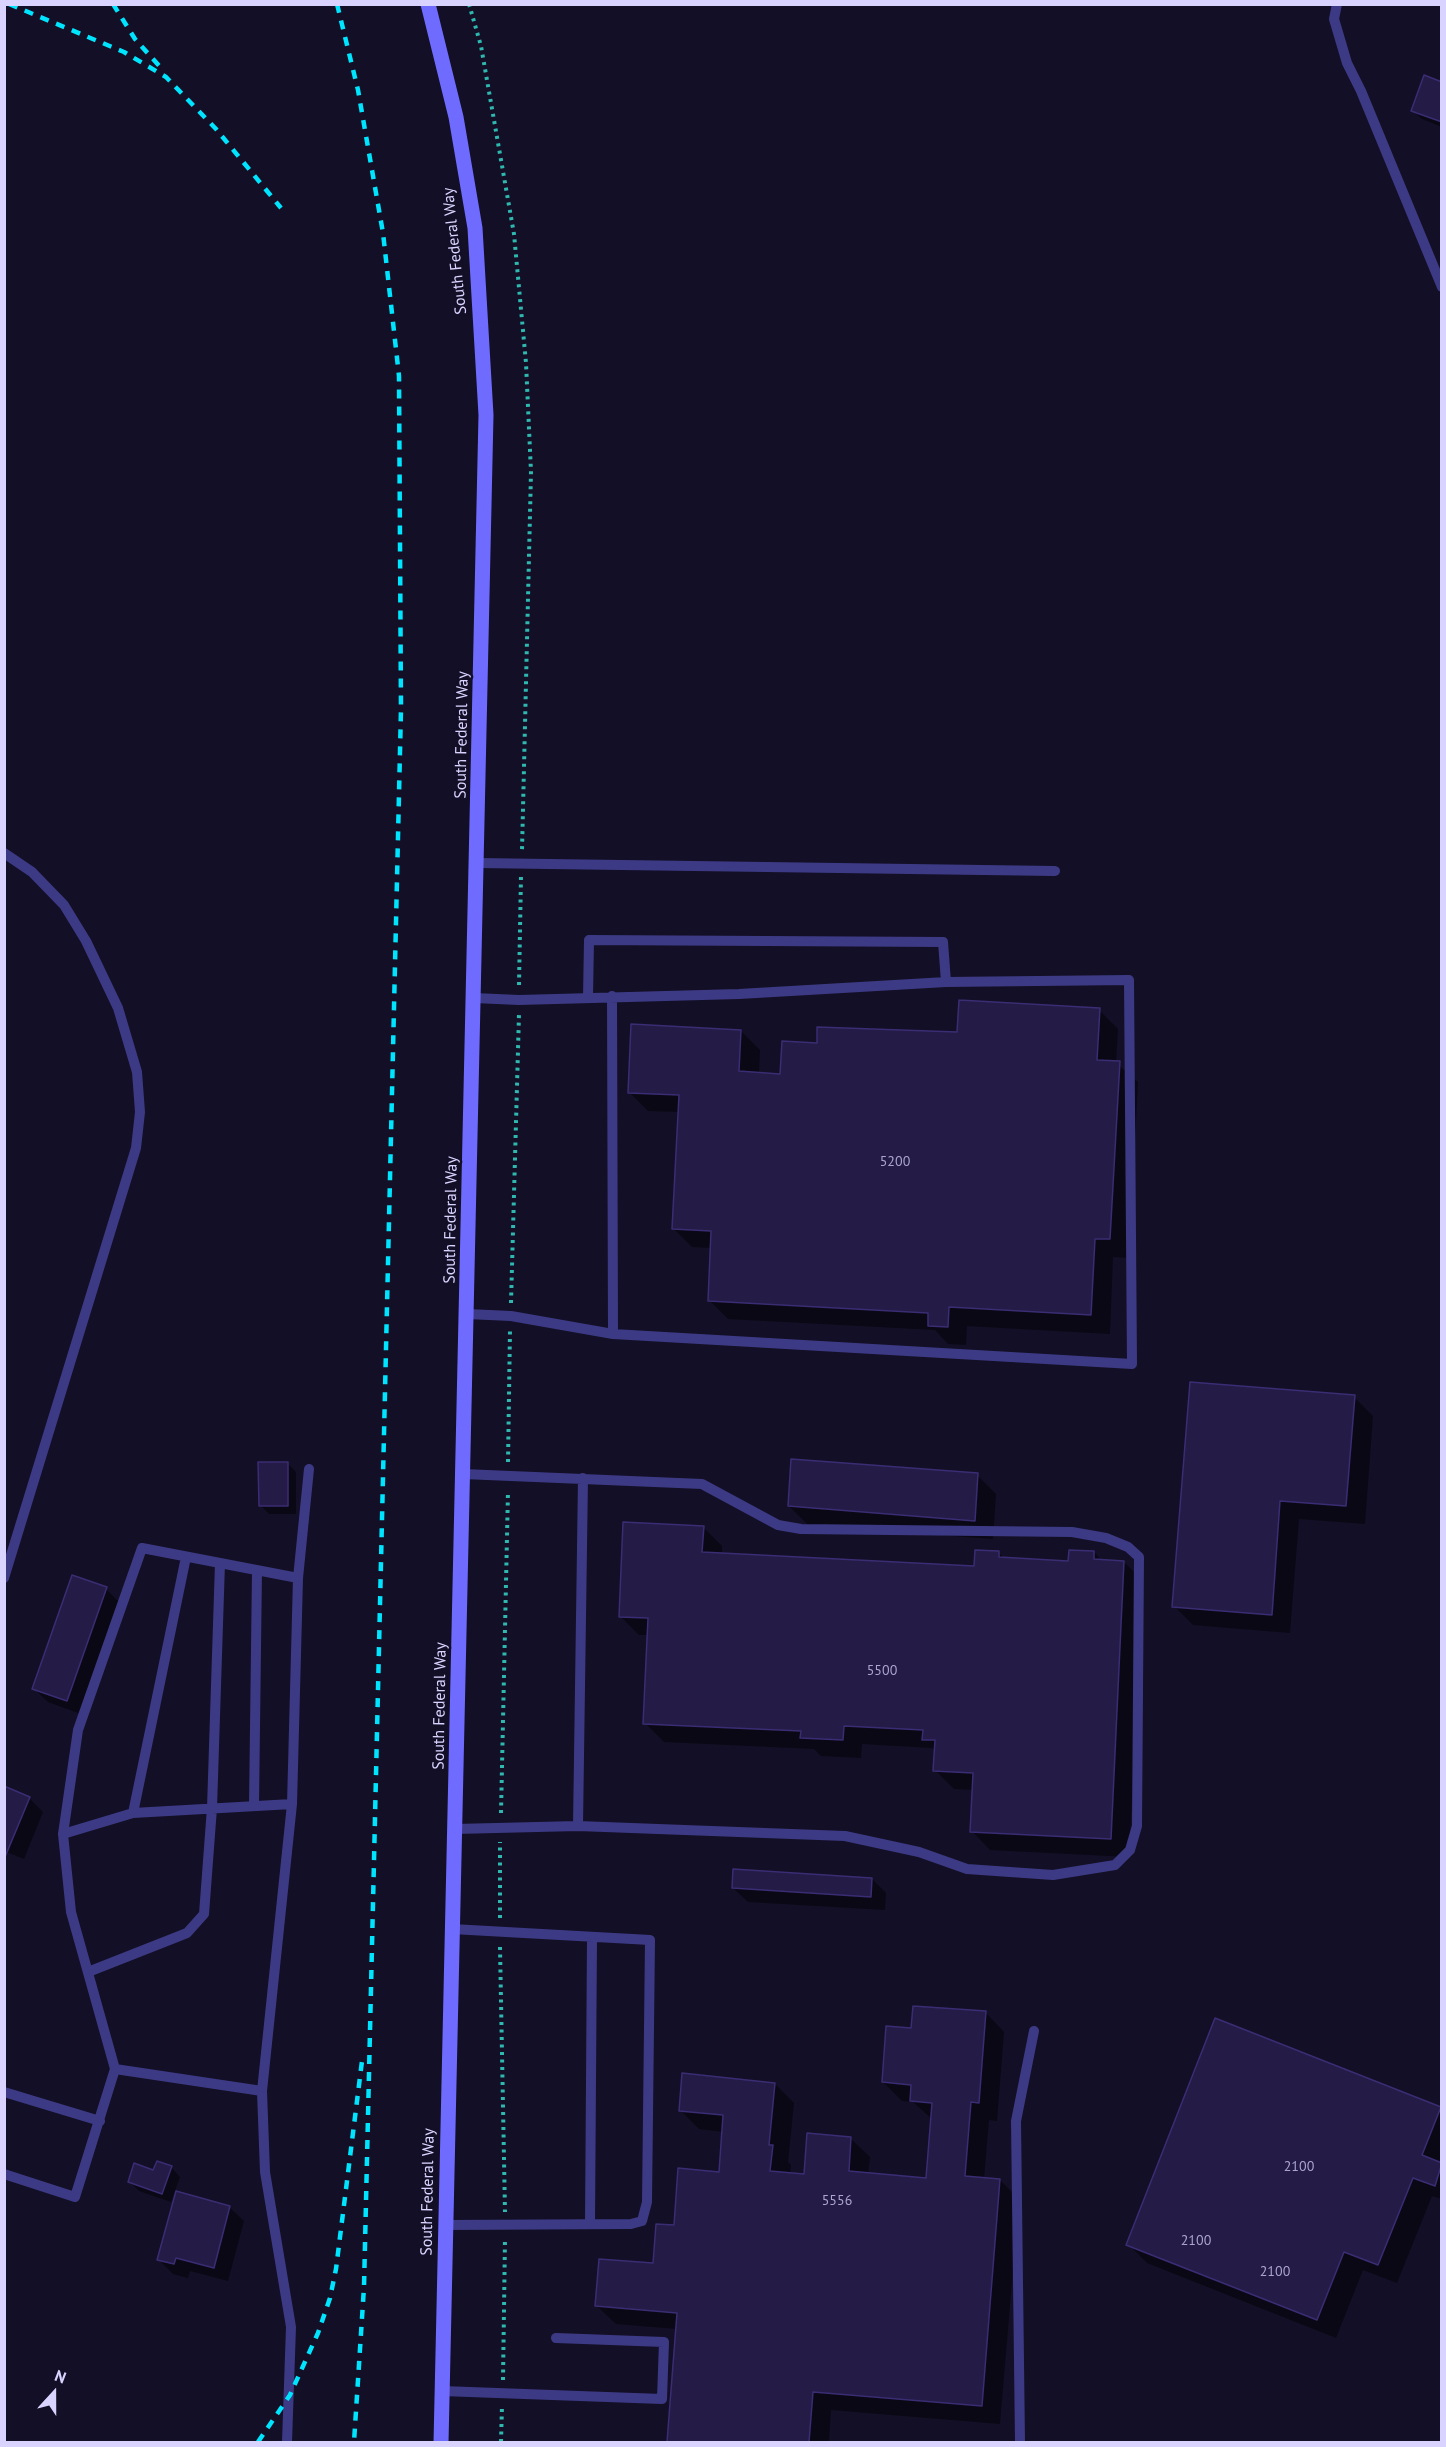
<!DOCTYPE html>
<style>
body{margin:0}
#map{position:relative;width:1446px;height:2447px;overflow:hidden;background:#130f26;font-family:"PT Sans",sans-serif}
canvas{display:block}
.frame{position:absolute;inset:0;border:6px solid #d9d4ff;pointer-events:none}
.north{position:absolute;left:24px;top:2363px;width:60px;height:60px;-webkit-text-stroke:4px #130f26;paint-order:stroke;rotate:21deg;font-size:16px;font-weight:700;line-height:24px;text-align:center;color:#d9d4ff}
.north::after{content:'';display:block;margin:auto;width:21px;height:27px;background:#d9d4ff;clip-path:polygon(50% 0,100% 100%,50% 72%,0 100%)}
</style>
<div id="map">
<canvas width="1446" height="2447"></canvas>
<div class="frame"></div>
<div class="north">N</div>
</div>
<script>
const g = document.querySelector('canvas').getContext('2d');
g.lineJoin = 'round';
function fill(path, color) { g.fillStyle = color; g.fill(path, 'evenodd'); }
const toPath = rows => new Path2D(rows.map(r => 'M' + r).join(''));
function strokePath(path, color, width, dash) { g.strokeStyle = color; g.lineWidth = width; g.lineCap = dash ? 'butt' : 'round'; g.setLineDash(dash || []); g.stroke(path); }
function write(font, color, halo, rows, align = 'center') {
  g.font = font + ' "PT Sans",sans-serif'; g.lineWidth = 5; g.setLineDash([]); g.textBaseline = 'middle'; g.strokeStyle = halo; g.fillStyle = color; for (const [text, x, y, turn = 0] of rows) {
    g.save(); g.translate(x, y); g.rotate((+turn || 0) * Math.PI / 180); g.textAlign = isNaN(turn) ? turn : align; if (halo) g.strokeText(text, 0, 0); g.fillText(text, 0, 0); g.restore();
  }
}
fill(toPath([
 [1442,83,1442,127,1422,119,1412,110],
 [1099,1010,1118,1029,1116,1063,1138,1082,1129,1258,1113,1257,1110,1334,967,1326,966,1345,948,1344,935,1330,728,1319,709,1300,712,1248,692,1247,673,1228,680,1112,648,1111,629,1092,741,1031,760,1050,759,1074,781,1075,818,1044,959,1033],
 [1354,1397,1373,1416,1365,1524,1299,1519,1290,1633,1193,1625,1174,1606],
 [287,1463,296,1472,296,1514,269,1514,260,1505],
 [977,1475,996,1494,993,1539,808,1525,789,1506],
 [703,1527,722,1546,722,1554,976,1567,999,1553,1005,1559,1070,1563,1094,1552,1102,1561,1124,1562,1143,1581,1129,1857,990,1850,972,1831,974,1790,954,1789,935,1770,936,1751,932,1748,862,1744,861,1758,821,1756,814,1749,664,1742,645,1723,649,1635,639,1635,620,1616],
 [106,1589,120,1603,81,1714,48,1702,33,1688],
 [29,1798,43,1812,24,1859,4,1851],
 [872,1879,886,1893,885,1910,748,1902,733,1888],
 [986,2013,1004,2032,997,2121,989,2120,984,2179,1000,2180,1019,2199,1000,2424,831,2410,829,2441,845,2442,668,2442,677,2329,616,2324,597,2306,655,2265,675,2227,721,2173,724,2132,699,2129,680,2110,775,2084,794,2103,788,2162,791,2165,790,2174,806,2176,851,2139,870,2157,868,2174,928,2179,932,2119,913,2102,902,2101,883,2082,912,2029],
 [1440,2108,1442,2199,1432,2196,1397,2283,1363,2270,1336,2338,1147,2263,1128,2244],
 [171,2167,180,2177,171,2202,139,2191,129,2181],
 [229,2207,244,2221,228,2281,190,2271,188,2278,173,2274,159,2260]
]), '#0007');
const building = toPath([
 [1424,75,1442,82,1442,122,1411,111,1424,75],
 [959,1000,1100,1008,1097,1060,1120,1061,1110,1239,1095,1239,1091,1315,949,1307,948,1327,928,1326,928,1313,708,1301,711,1231,672,1229,679,1095,628,1093,631,1024,741,1030,739,1071,780,1074,782,1041,817,1043,817,1027,957,1032,959,1000],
 [1190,1382,1355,1395,1346,1506,1280,1501,1272,1615,1172,1607,1190,1382],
 [791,1459,978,1473,975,1521,788,1506,791,1459],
 [258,1462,288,1462,288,1506,259,1506,258,1462],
 [623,1522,704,1526,702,1552,974,1566,975,1550,999,1551,999,1557,1068,1561,1069,1550,1094,1551,1094,1559,1124,1561,1111,1839,970,1832,973,1773,933,1771,935,1740,922,1740,923,1730,844,1726,843,1740,800,1738,801,1731,643,1724,648,1618,619,1617,623,1522],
 [72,1575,107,1587,67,1701,32,1689,72,1575],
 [4,1786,30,1797,5,1857,4,1857,4,1786],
 [733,1869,872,1878,871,1897,732,1888,733,1869],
 [913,2006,986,2011,979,2103,971,2102,965,2176,1000,2179,982,2406,813,2392,809,2442,667,2442,677,2313,595,2306,599,2259,653,2263,656,2224,674,2225,678,2168,719,2172,723,2115,679,2111,682,2073,775,2083,769,2145,773,2145,770,2171,804,2174,807,2133,851,2137,849,2171,926,2178,932,2103,910,2101,911,2085,882,2082,886,2026,911,2028,913,2006],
 [1215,2018,1441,2107,1422,2155,1442,2163,1435,2186,1413,2178,1378,2265,1344,2252,1317,2320,1126,2245,1215,2018],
 [157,2161,172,2166,162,2194,128,2182,134,2163,153,2170,157,2161],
 [176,2191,230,2206,214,2268,176,2258,174,2264,157,2260,176,2191]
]);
fill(building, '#241b47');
strokePath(building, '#3b2d73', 1.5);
strokePath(toPath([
 [469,4,481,46,514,234,526,363,531,472,522,851],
 [519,985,521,876],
 [511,1303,519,1014],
 [508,1462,510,1329],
 [501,1813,508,1491],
 [500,1918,500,1842],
 [500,1947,505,2212],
 [503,2380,505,2238],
 [501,2442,502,2406]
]), '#2fb8b0', 4, [3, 4.5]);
strokePath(toPath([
 [1337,4,1334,19,1347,63,1361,91,1442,287],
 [4,853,32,872,64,905,86,941,118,1008,137,1072,140,1112,136,1148,4,1578],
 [477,863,1055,871],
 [612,996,613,1334],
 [588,997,589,940,943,942,946,982],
 [467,1314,511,1316,613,1334,1132,1364,1129,980,946,982,739,994,519,1000,474,998],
 [298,1578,309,1469],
 [254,1806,257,1570],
 [133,1813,186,1557],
 [578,1826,583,1478],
 [455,1829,578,1826,845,1836,919,1852,967,1869,1053,1875,1115,1865,1130,1850,1137,1826,1139,1557,1128,1547,1106,1538,1072,1532,801,1529,778,1525,702,1484,463,1474],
 [63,1834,133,1813,292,1804,262,2091],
 [88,1972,187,1933,204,1914,212,1808,220,1563],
 [4,2092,100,2121],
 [4,2174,75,2197,115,2069],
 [590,2223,592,1938],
 [446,2225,631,2224,642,2221,647,2202,650,1940,452,1929],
 [442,2391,662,2399,664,2342,556,2338],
 [287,2442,291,2327,265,2172,262,2091,115,2069,71,1912,63,1834,78,1730,142,1548,298,1578,292,1804],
 [1020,2442,1016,2121,1034,2031]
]), '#3d3a85', 10);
strokePath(toPath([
 [428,4,456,117,475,228,486,415,441,2442]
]), '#6f6bff', 15);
strokePath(toPath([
 [9,4,124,52,166,77,216,129,281,208],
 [113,4,135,39,162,69],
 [337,4,358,90,383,233,399,376,401,709,364,2287,354,2442],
 [258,2442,290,2395,318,2333,330,2298,336,2269,362,2061]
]), '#00e5ff', 4.5, [9, 8]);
write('14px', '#aca6d1', null, [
 ["5200",895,1162],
 ["5500",882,1671],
 ["2100",1299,2167],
 ["5556",837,2201],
 ["2100",1196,2241],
 ["2100",1275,2272]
]);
write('16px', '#d9d4ff', '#130f26', [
 ["South Federal Way",455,251,-96],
 ["South Federal Way",462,735,-89],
 ["South Federal Way",451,1220,-89],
 ["South Federal Way",440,1706,-89],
 ["South Federal Way",428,2192,-89]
]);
</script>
